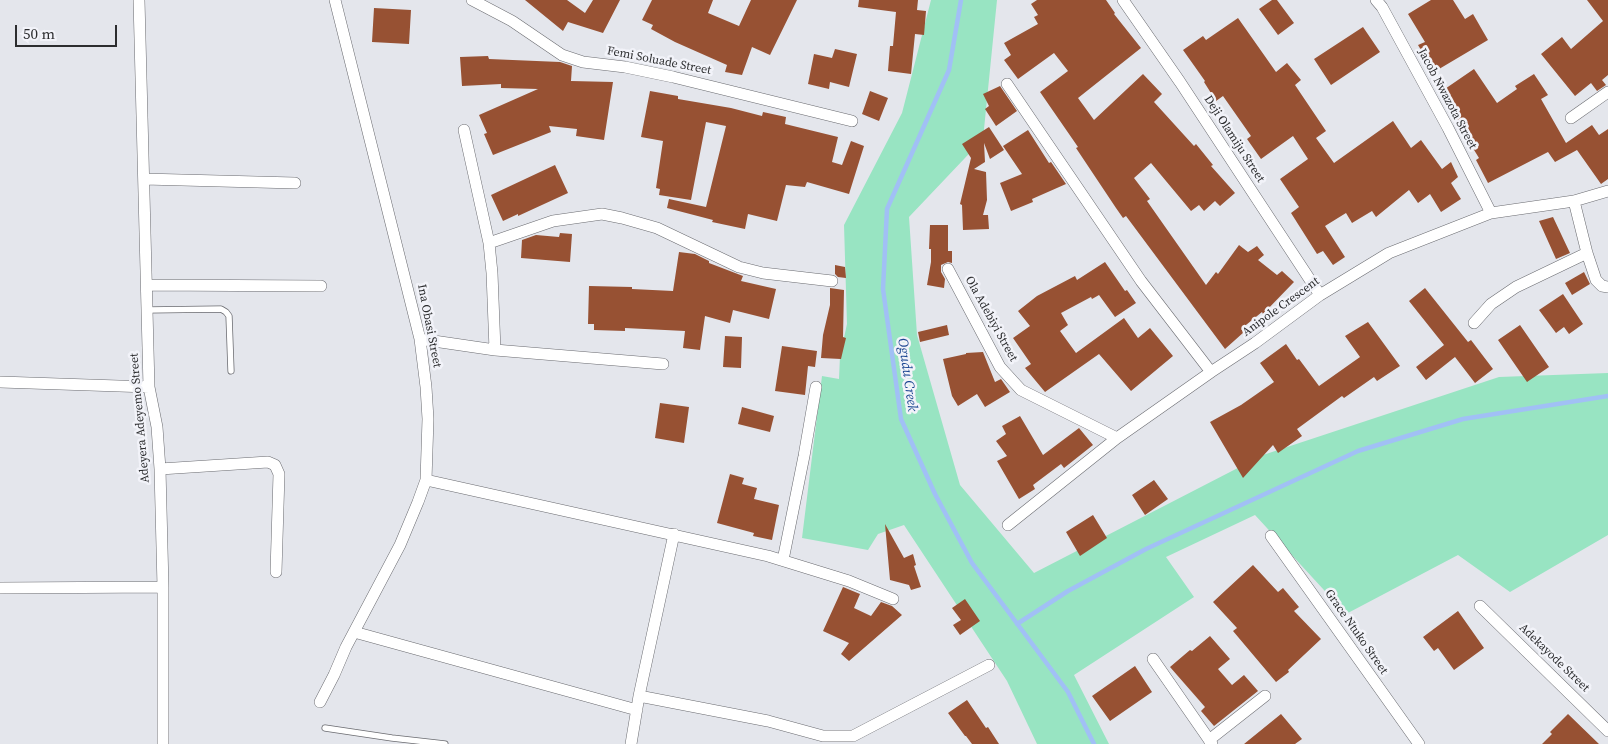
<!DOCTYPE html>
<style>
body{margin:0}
#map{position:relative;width:1608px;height:744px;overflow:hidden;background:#e4e6ec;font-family:"Source Serif 4",serif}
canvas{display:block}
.scale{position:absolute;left:15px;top:25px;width:102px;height:22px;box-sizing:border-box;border:2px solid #2c2d2f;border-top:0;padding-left:6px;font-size:15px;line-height:18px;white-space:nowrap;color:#2c2d2f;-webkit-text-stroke:4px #f2f3f9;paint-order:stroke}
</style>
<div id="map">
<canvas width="1608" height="744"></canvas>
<div class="scale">50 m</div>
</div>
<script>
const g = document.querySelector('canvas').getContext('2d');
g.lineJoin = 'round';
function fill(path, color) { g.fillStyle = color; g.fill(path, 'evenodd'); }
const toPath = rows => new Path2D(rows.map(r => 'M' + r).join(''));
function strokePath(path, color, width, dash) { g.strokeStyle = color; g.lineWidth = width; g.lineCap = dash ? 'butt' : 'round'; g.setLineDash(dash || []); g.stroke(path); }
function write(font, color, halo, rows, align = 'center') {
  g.font = font + ' "Source Serif 4",serif'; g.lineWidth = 5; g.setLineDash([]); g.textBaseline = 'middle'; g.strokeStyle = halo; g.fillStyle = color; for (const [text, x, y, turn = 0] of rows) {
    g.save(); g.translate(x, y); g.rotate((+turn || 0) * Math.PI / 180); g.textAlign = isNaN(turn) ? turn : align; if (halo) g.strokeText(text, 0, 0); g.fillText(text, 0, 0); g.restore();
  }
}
fill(toPath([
 [931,0,997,0,983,139,909,217,917,335,960,485,1034,573,1263,455,1499,377,1608,373,1608,535,1510,592,1458,555,1346,614,1255,515,1166,557,1194,597,1074,675,1109,744,1037,744,1007,681,904,525,878,534,868,550,802,538,822,376,839,379,840,356,847,324,844,225,902,113]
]), '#98e4c2');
strokePath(toPath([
 [961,0,949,70,887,209,883,289,901,419,935,494,972,563,1068,692,1094,744],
 [1017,624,1068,591,1146,549,1358,451,1463,419,1608,396]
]), '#a1c0f5', 4.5);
fill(toPath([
 [525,0,567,0,585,13,593,0,620,0,603,33,568,22,563,31],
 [652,0,713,0,708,13,739,26,751,0,797,0,770,55,752,47,742,75,725,72,727,65,675,42,651,29,653,25,642,20],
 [859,0,918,0,917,10,926,11,924,35,915,34,911,74,888,71,890,46,893,46,896,12,858,7],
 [1037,0,1106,0,1115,13,1114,14,1141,48,1078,98,1094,120,1143,74,1162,94,1154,102,1194,146,1196,144,1213,165,1211,166,1235,193,1220,206,1215,201,1204,211,1199,205,1191,211,1151,163,1134,178,1150,199,1147,201,1206,285,1216,272,1218,274,1239,245,1248,252,1257,246,1264,255,1258,260,1277,275,1282,271,1294,282,1263,314,1262,312,1241,329,1244,332,1225,349,1126,216,1123,218,1116,208,1076,148,1078,147,1040,92,1068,71,1054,53,1018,79,1004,60,1011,55,1004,43,1038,24,1034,17,1038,15,1031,4],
 [1272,0,1277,0,1294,23,1278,35,1259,9],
 [1431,0,1453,0,1465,19,1473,14,1488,40,1434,72,1418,45,1425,42,1408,14],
 [1587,0,1608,0,1608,75,1602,80,1606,85,1597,91,1591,83,1575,96,1541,54,1562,37,1571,49,1603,21],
 [374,8,411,10,409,44,372,42],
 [1238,18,1276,72,1287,63,1301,80,1295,85,1326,131,1316,138,1334,163,1393,121,1411,148,1421,140,1442,169,1451,162,1458,177,1451,183,1461,199,1441,212,1430,194,1418,203,1409,190,1376,217,1372,211,1352,223,1346,213,1325,226,1345,257,1333,265,1323,251,1317,254,1291,213,1299,207,1280,179,1308,159,1293,136,1261,159,1247,139,1251,136,1223,96,1216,101,1204,82,1205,81,1183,50,1203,36,1206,40],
 [1363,27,1380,52,1331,85,1314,59],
 [835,49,857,54,849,87,830,82,829,89,808,84,814,54,832,58],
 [488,56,489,59,560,62,572,66,571,81,613,82,604,140,576,136,577,129,549,126,551,132,493,155,484,134,487,133,479,115,538,89,501,88,501,84,462,86,460,57],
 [1474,69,1497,103,1517,89,1515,86,1534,74,1548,95,1541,99,1566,143,1592,125,1599,135,1608,129,1608,179,1601,184,1577,150,1555,162,1548,152,1488,183,1476,160,1479,158,1439,93],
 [1000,86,1017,111,996,126,985,109,989,106,983,94],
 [650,91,678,96,678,99,731,108,762,116,763,112,786,117,785,124,838,137,832,162,842,165,851,141,864,146,849,194,807,182,805,187,786,185,777,221,748,214,745,229,712,222,713,220,667,208,669,199,706,207,726,126,706,122,691,200,659,195,660,189,656,188,663,141,641,137],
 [870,91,888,98,879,121,862,114],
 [989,127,1004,150,990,159,984,143,985,162,974,169,986,172,987,200,983,215,988,215,989,229,963,230,962,205,960,204,971,158,962,144],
 [1028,130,1049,163,1051,162,1066,184,1032,199,1033,202,1011,211,1000,183,1022,174,1003,146],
 [555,165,568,193,518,216,518,214,503,221,491,195],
 [1553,217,1570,253,1556,259,1539,221],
 [930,225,948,225,948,251,952,251,952,263,948,262,941,265,941,272,945,279,944,288,927,285,931,262,931,249,929,249],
 [560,233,572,234,570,262,521,258,522,240,536,235,559,237],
 [679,252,695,254,709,261,709,263,743,276,741,281,776,289,769,319,733,310,730,323,705,316,700,350,683,348,685,331,625,328,625,331,594,330,594,324,588,324,589,286,632,287,632,289,673,291],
 [1105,262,1125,291,1127,290,1136,303,1115,317,1099,295,1092,299,1091,297,1061,313,1068,325,1060,331,1076,353,1124,318,1138,338,1150,328,1173,356,1131,391,1099,354,1045,392,1025,368,1031,364,1013,338,1030,326,1018,311,1037,296,1075,276,1077,280],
 [835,265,845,267,846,278,838,277,835,274],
 [1584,272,1590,284,1572,295,1565,283],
 [830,288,844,290,843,337,846,338,841,359,821,358,823,335,830,305],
 [1425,288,1468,342,1471,340,1493,369,1475,383,1455,357,1426,380,1416,367,1444,345,1409,301],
 [1563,294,1583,324,1569,334,1564,327,1556,333,1539,310],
 [1368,322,1400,366,1377,381,1374,377,1344,398,1342,396,1297,429,1302,436,1278,453,1273,445,1243,478,1210,422,1241,405,1274,382,1260,363,1286,344,1297,360,1299,359,1319,386,1360,357,1345,336],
 [947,325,949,335,920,342,918,332],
 [1520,325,1549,367,1527,382,1498,340],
 [725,336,742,337,741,368,723,367],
 [782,346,817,351,815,367,808,366,805,395,775,391],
 [983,352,995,382,1001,379,1010,392,985,407,977,394,958,406,952,396,943,359,966,354,966,353],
 [660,403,689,407,684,443,655,438],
 [742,407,774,416,770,432,738,424],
 [1020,416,1043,455,1079,428,1093,445,1064,468,1061,464,1033,485,1035,489,1019,499,997,461,1007,456,996,441,1006,434,1002,426],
 [730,474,744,478,742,484,757,488,754,499,779,505,772,540,753,536,754,533,717,523],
 [1154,480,1168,499,1145,515,1132,495],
 [1093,515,1107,538,1080,556,1066,532],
 [885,524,904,558,913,554,916,565,914,566,921,587,911,590,909,585,890,580],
 [1253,565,1278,592,1283,588,1299,607,1294,611,1321,639,1288,670,1289,672,1276,682,1233,631,1237,628,1213,602],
 [843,587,860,594,854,608,871,616,881,602,892,606,902,615,849,661,841,654,849,643,823,631],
 [965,599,980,621,960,635,953,625,961,620,952,608],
 [1458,611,1484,648,1454,670,1438,648,1434,651,1423,637],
 [1210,636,1230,659,1218,669,1232,685,1244,675,1258,691,1214,726,1201,711,1205,707,1170,667,1190,650,1192,651],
 [1135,666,1152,692,1110,721,1092,696],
 [967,700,986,728,988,727,999,744,972,744,966,736,965,736,948,713],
 [1281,714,1302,739,1295,744,1244,744],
 [1568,714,1599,744,1542,744,1552,734,1550,732]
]), '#975133');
const service = toPath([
 [147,310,221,309,226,312,229,316,231,371],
 [325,728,392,738,445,744]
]);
const minor = toPath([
 [139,0,149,387,157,427,160,469,163,587,163,744],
 [472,0,512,21,562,55,583,62,625,67,673,77,852,121],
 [1123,0,1180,82,1320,295],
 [1376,0,1382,7,1448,128,1491,213],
 [1007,84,1141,281,1211,372],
 [1571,118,1608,92],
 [464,130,489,243,492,273,495,350],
 [144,179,295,183],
 [1574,201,1587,253,1596,280,1602,286,1608,287],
 [489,243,553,221,602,214,622,218,657,228,739,267,763,273,832,281],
 [948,269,1000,367,1021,390,1117,438],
 [147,285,321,286],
 [1474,323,1491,304,1516,287,1587,253],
 [420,339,495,350,663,364],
 [0,382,149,387],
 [160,469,268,462,275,465,279,474,276,572],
 [426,480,768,556,849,581,893,599],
 [1008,525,1117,438,1211,372,1255,343,1320,295,1389,253,1491,213,1574,201,1608,191],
 [1271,536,1419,744],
 [783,560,804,456,816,387],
 [0,588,163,587],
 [1480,606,1608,731],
 [354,632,637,710],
 [1153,659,1212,744],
 [639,696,768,721,823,736,853,736,989,665],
 [320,702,334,675,346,647,400,545,418,502,426,480,428,419,426,387,420,339,335,0],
 [1209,740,1265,696],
 [631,744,639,696,674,534]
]);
strokePath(service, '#6a6b70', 7);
strokePath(minor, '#6a6b70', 12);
strokePath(service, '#fff', 5.5);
strokePath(minor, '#fff', 11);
write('12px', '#2c2d2f', '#f2f3f9', [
 ["Femi Soluade Street",659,61,11],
 ["Jacob Nwazota Street",1447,99,62],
 ["Deji Olamiju Street",1234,139,57],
 ["Anipole Crescent",1281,307,-36],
 ["Ola Adebiyi Street",991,319,61],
 ["Ina Obasi Street",429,326,79],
 ["Adeyera Adeyemo Street",140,418,-95],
 ["Grace Ntuko Street",1356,632,55],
 ["Adekayode Street",1554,658,44]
]);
write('italic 14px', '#1d4792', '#f2f3f9', [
 ["Ogudu Creek",907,375,82]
]);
</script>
